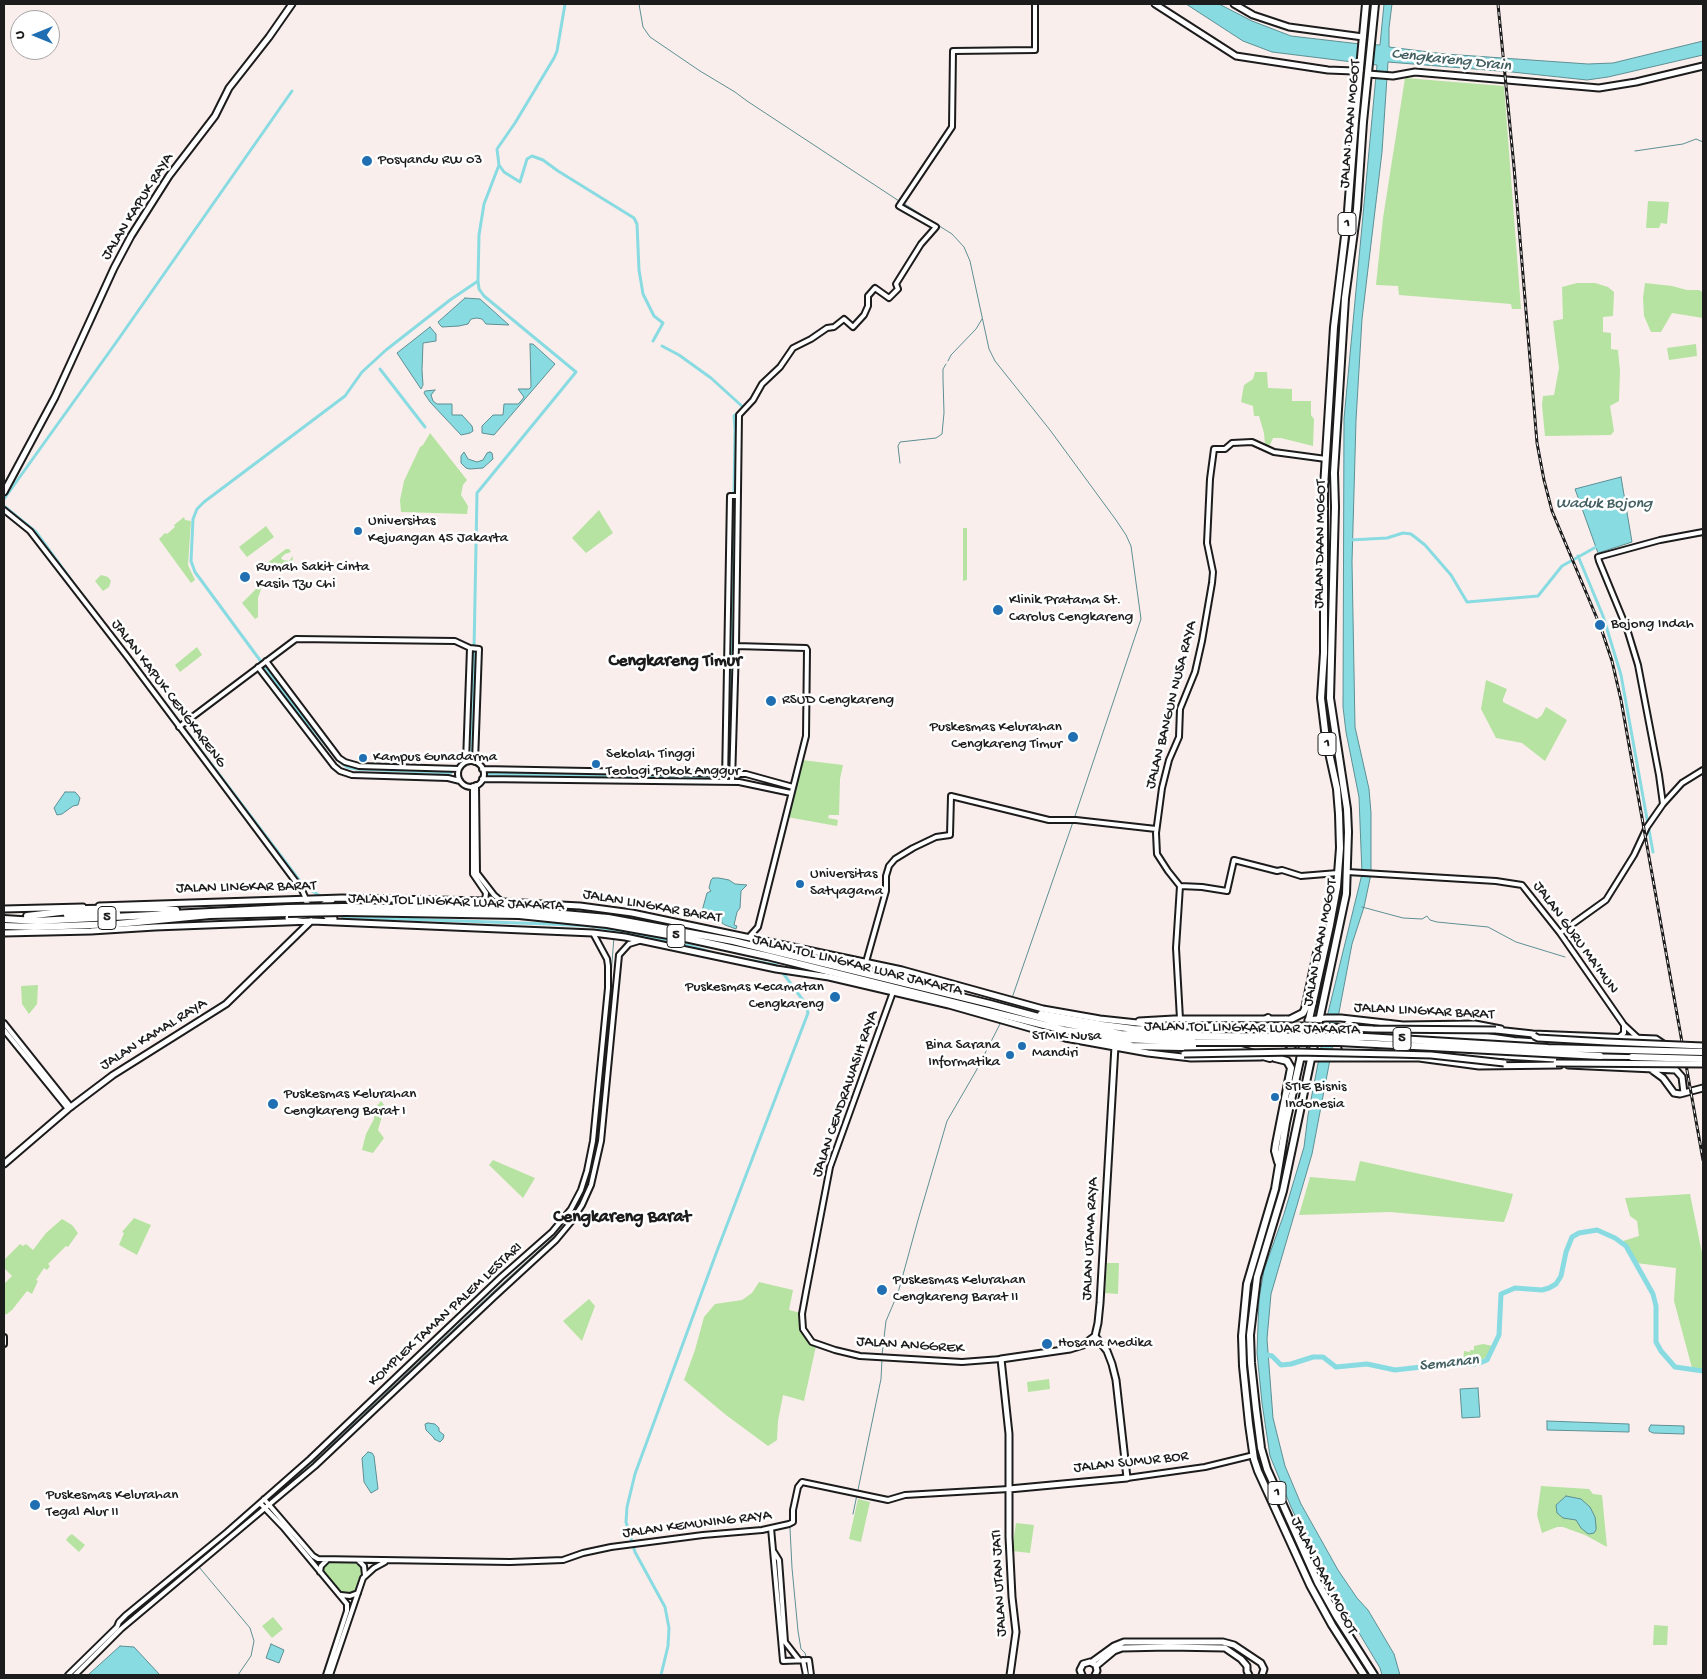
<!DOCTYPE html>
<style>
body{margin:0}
#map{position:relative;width:1707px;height:1679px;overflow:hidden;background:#f9eeec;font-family:"Gochi Hand",sans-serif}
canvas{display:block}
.frame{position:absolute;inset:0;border:5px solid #1c1c1c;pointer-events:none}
.north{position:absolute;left:10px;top:10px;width:50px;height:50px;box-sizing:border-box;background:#fff;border:1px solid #a4a4a4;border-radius:50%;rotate:270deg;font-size:14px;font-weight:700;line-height:20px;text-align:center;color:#1c1c1c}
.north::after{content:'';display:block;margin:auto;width:18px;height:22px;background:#1f6fb2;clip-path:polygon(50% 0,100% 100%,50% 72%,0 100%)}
</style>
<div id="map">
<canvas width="1707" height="1679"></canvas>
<div class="frame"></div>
<div class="north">U</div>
</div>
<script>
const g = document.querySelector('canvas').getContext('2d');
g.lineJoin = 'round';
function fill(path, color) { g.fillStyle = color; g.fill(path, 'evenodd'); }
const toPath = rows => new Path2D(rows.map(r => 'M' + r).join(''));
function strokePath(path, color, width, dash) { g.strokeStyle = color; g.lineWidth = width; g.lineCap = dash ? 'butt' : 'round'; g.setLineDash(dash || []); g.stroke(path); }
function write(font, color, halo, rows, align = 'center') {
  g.font = font + ' "Gochi Hand",sans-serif'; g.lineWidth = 5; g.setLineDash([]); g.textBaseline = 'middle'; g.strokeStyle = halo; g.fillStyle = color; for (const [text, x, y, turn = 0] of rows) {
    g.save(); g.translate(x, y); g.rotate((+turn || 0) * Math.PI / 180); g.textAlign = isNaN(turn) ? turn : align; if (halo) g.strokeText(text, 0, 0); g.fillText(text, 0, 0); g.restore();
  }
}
fill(toPath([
 [1405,78,1504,86,1521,309,1512,309,1511,304,1399,295,1398,286,1376,285,1383,218],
 [1648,201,1669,202,1667,224,1661,223,1659,228,1646,228],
 [1577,283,1595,283,1608,287,1614,292,1613,316,1603,317,1603,332,1611,333,1611,349,1618,350,1620,371,1619,401,1610,406,1614,431,1611,435,1545,436,1542,405,1543,396,1554,395,1559,368,1553,321,1563,319,1562,287],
 [1645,283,1672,286,1687,290,1699,290,1703,292,1703,318,1672,313,1661,332,1651,332,1644,316,1643,298],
 [1696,344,1697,356,1669,360,1667,348],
 [1255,372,1267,372,1268,388,1292,389,1292,401,1311,401,1311,415,1314,419,1313,446,1281,438,1273,438,1270,445,1265,444,1264,433,1259,416,1254,416,1253,406,1241,402,1244,385,1253,379],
 [430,433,467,480,463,485,461,495,468,506,467,514,401,512,400,500,404,481,420,447,423,445],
 [599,510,613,533,586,553,572,538],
 [184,517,185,520,191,521,188,565,195,580,191,583,159,539,165,533,167,534,175,527,174,525],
 [266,526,274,537,247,557,239,547],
 [963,528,967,528,967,580,963,581],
 [286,549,289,549,291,552,285,554,281,558,283,560,289,561,293,556,292,565,266,564],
 [101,575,108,577,111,581,109,587,103,591,95,581],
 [259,586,261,589,258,598,258,617,255,619,242,603],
 [197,647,202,655,180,672,175,665],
 [1486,680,1507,689,1503,699,1503,702,1537,719,1542,715,1546,707,1567,720,1545,761,1522,743,1496,738,1481,709],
 [802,760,843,765,840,779,839,815,829,815,828,818,838,820,837,826,787,817],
 [38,985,37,1004,29,1014,22,1004,21,986],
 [381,1101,385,1106,378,1130,384,1138,373,1153,362,1150,366,1134,374,1119,375,1108],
 [493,1160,535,1178,523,1198,489,1165],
 [1360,1161,1513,1194,1509,1208,1504,1222,1390,1212,1299,1215,1310,1177,1355,1181],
 [1690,1194,1703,1258,1703,1370,1692,1368,1674,1301,1676,1268,1636,1263,1623,1241,1639,1236,1637,1221,1630,1216,1625,1198],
 [134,1218,151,1225,137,1255,119,1245,124,1233,122,1232],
 [62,1219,72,1225,78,1233,68,1247,66,1246,48,1264,50,1266,47,1270,44,1268,36,1280,38,1281,32,1294,27,1291,12,1310,7,1314,4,1315,4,1284,12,1276,4,1268,4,1260,20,1244,23,1246,26,1244,33,1250,46,1233],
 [1107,1263,1119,1263,1118,1294,1105,1293],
 [759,1282,793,1290,789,1310,801,1313,800,1323,803,1334,808,1342,816,1346,804,1401,783,1395,778,1421,777,1440,768,1446,726,1415,684,1380,695,1350,704,1317,715,1304,742,1300,752,1293],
 [589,1299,595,1306,582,1341,563,1321],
 [1483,1344,1493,1346,1488,1356,1476,1363,1463,1363,1464,1351,1470,1352,1470,1350,1474,1350,1474,1346],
 [1049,1379,1050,1389,1028,1392,1027,1382],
 [1541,1486,1589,1489,1593,1494,1602,1495,1607,1547,1585,1535,1563,1527,1557,1527,1542,1533,1537,1515],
 [858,1499,870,1502,861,1542,849,1539],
 [1016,1523,1034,1525,1030,1553,1012,1551],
 [72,1534,85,1545,79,1552,66,1540,69,1536],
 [314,1559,357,1562,360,1564,362,1572,356,1591,346,1593,340,1592],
 [273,1617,283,1629,272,1638,262,1626],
 [1654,1625,1668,1626,1667,1645,1653,1645]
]), '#b6e3a1');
const water = toPath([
 [1186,4,1219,4,1252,21,1291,36,1360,44,1380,45,1384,4,1392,4,1389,28,1389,47,1445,54,1588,64,1613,63,1703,41,1703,55,1608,77,1587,80,1512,72,1388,62,1382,152,1362,319,1356,420,1352,562,1355,727,1369,789,1371,813,1371,874,1364,907,1352,944,1312,1154,1271,1294,1267,1339,1273,1418,1285,1466,1301,1504,1338,1570,1357,1598,1368,1610,1394,1654,1400,1675,1382,1675,1380,1668,1315,1559,1291,1507,1270,1456,1262,1403,1257,1353,1259,1299,1264,1270,1284,1214,1304,1147,1308,1115,1327,1017,1362,874,1359,797,1346,732,1343,707,1344,419,1377,65,1272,52,1243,41,1186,4],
 [465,298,480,299,509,325,486,324,482,319,477,318,471,319,468,324,459,326,442,327,440,325,438,322,465,298],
 [430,327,436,334,436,341,423,343,422,370,423,385,421,389,397,353,430,327],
 [530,344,533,344,555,364,494,435,482,433,482,426,493,415,503,415,504,404,518,404,521,401,524,397,518,389,529,389,531,387,530,344],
 [435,390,431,395,433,401,437,404,452,404,452,415,462,415,472,426,473,431,470,433,461,435,430,402,424,393,425,391,435,390],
 [490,452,492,453,493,459,483,468,470,469,466,468,461,463,461,456,464,452,468,459,477,462,483,460,487,453,490,452],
 [1621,477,1632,542,1598,553,1575,489,1621,477],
 [65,792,75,792,77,794,80,798,78,805,73,806,62,814,57,815,54,808,65,792],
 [713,878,719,878,729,880,735,884,747,885,741,891,740,908,737,912,734,925,737,926,736,929,725,925,722,923,721,915,702,911,707,893,711,891,709,888,711,880,713,878],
 [1478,1388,1480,1417,1462,1418,1460,1389,1478,1388],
 [1547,1421,1629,1424,1629,1432,1547,1430,1547,1421],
 [428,1423,435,1424,439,1428,439,1431,444,1435,443,1439,440,1442,434,1439,434,1438,426,1430,425,1424,428,1423],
 [1651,1425,1684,1426,1684,1434,1653,1433,1649,1431,1649,1428,1651,1425],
 [368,1452,372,1453,374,1456,378,1489,371,1493,364,1482,362,1458,368,1452],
 [1566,1496,1581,1499,1590,1507,1595,1517,1596,1526,1596,1530,1594,1533,1589,1534,1587,1533,1581,1528,1576,1520,1563,1518,1557,1513,1556,1505,1566,1496],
 [271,1644,284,1650,279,1663,266,1658,271,1644],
 [120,1646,134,1647,160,1675,88,1675,120,1646]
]);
fill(water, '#89dbe2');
strokePath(water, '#5d8f93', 1);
strokePath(toPath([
 [639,4,643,27,650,37,700,71,735,92,747,101,899,201],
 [1635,151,1683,144,1696,139,1703,142],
 [903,203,952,234,964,247,970,261,989,349,995,361,1050,430,1116,520,1126,535,1131,546,1141,619,1074,819],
 [948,361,951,355,976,329,982,319],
 [900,463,898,446,900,442,936,438,942,434,944,413,943,379,943,369,946,364],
 [1362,907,1403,918,1422,919,1427,916,1430,920,1437,922,1488,927,1516,942,1565,957],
 [1012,998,1073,822],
 [882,1355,886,1321,898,1293,918,1220,947,1121,976,1071,1001,1022],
 [268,1500,316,1459,493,1292,559,1232,581,1203,590,1178,598,1142,614,937],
 [853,1514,881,1379,882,1359],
 [790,1528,792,1568,798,1631,801,1649,805,1653,807,1660],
 [197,1563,195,1562,265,1503],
 [199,1567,250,1628,254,1641,251,1656,238,1675],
 [808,1669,808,1675]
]), '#5d8f93', 1);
strokePath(toPath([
 [499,165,504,172,520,182,527,159,532,156,543,160,558,171,634,218,637,224,639,270,643,294,654,316,663,323,653,341],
 [662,346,679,355,711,378,744,408,734,416,735,429,730,766],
 [380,369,425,427],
 [4,499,115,344,292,91],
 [4,506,36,532,85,599],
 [1350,540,1387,538,1403,533,1411,534,1425,545,1451,575,1467,602,1538,596,1562,566,1596,547],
 [1578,556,1603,616,1621,675,1653,852],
 [133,661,303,885,320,896,328,896],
 [472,755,477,493,576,372,484,296,479,289,478,281],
 [451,773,356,769,347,767,339,761,293,705,195,572,191,561,193,519,197,509,204,502,345,396,362,372,386,350,450,300,478,281,479,235,484,204,499,165,497,149,515,123,554,58,557,51,565,4],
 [487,774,721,778],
 [339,897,343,917,549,924,590,926,615,930,681,943,720,955,777,965,805,1003,808,1013,717,1251,635,1474,627,1507,626,1522,635,1552,665,1607,669,1628,668,1646,661,1675]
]), '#89dbe2', 3);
strokePath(toPath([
 [1263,1354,1272,1356,1281,1365,1291,1364,1313,1357,1323,1357,1336,1367,1367,1364,1395,1370,1448,1364,1474,1364,1482,1362,1487,1360,1499,1335,1501,1294,1515,1288,1542,1290,1549,1288,1556,1284,1561,1276,1566,1252,1572,1237,1579,1233,1597,1230,1615,1238,1626,1246,1653,1294,1656,1306,1656,1342,1661,1351,1675,1367,1703,1371]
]), '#89dbe2', 5);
const minor = toPath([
 [4,510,30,531,126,655,302,890,306,899],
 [736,646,806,648,807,650,806,736,758,927,749,937],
 [266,661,339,758,345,762,359,766,459,769],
 [258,667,334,766,340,771,352,775,448,778,460,781],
 [179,727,296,639,455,641,470,648,479,649,475,762],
 '458 774a13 13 0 1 1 26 0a13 13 0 1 1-26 0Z',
 [466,762,470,648],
 [482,769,746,774,793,787],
 [482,779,739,782,791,793],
 [725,782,730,496,738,496],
 [732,782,736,646,739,415,753,400,762,384,780,367,793,348,811,339,827,328,834,327,844,319,853,327,864,315,868,306,868,296,875,288,889,298,898,289,896,284,921,244,936,227,899,206,952,127,953,51,1035,50,1035,4],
 [476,785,477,873,494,895,501,901],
 [473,786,473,874,486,893,485,901],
 [1663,804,1659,775,1638,665,1627,629,1599,561,1598,557,1660,540,1703,532],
 [1347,872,1496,881,1522,885,1560,933,1624,1025,1638,1038],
 [1180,886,1202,887,1227,891,1234,860,1277,871,1282,870,1301,876,1338,873],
 [1560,933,1606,900,1634,855,1647,827,1663,804,1682,783,1703,770],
 [866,962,886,891,886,876,889,866,895,859,913,848,936,837,950,835,951,796,1049,820,1076,820,1156,829],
 [893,992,830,1167,806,1292,802,1314,803,1329,812,1342,835,1350,860,1356,962,1362,1001,1359],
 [1180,1019,1176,948,1180,886,1168,871,1157,854,1156,833,1162,788,1169,760,1179,737,1180,709,1195,672,1202,641,1212,583,1213,572,1207,543,1210,479,1214,449,1225,449,1232,443,1252,442,1274,452,1326,459],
 [4,1023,71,1107],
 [4,1030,68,1109],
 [1619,1037,1624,1033,1624,1025],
 [4,1337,4,1344],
 [1127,1478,1205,1467,1254,1455],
 [264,1499,313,1556,318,1559,510,1562,563,1560,583,1553,611,1547,703,1535,762,1530,789,1524,793,1522,793,1510,798,1487,802,1482,888,1500,905,1495,1009,1489],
 [260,1503,283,1527,347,1604,347,1611,326,1675],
 [771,1528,783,1661,809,1660,811,1675],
 [774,1552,779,1560,785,1642,799,1660],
 [358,1560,364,1566,365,1575],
 [320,1572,321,1566,327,1560],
 [341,1595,350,1596,358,1593],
 [803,1660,806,1675],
 [68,1675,117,1627,119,1622,126,1615,227,1532,310,1459,501,1277,552,1232,571,1209,581,1190,587,1171,593,1141,608,988,608,966,607,959,593,933],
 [75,1675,121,1629,315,1466,494,1297,556,1240,571,1222,582,1205,591,1185,601,1141,619,955,629,944,639,941],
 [330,1675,363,1578,374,1568,385,1562]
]);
const major = toPath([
 [1155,4,1236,56,1328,70,1354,71,1360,70],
 [1234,4,1253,15,1289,27,1363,37],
 [1368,74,1393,76,1415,72,1599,88,1636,82,1703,66],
 [4,492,55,397,114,268,131,236,169,176,215,116,229,88,269,37,292,4],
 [332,900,324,904,323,912,327,917,334,919],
 [99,906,342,898,485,901,580,906,632,913,902,970,1043,1009,1100,1019,1165,1026],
 [4,909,83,907],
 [288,918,305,915,308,907,306,899],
 [4,933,91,931,155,927,312,921,593,933,625,937,776,969,829,977,949,1005,1065,1038,1148,1053,1191,1058,1261,1057],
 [1308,1020,1326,1018,1341,1018,1403,1025,1475,1024,1501,1029],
 [1139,1021,1174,1019,1288,1019],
 [1496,1030,1533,1034,1656,1039,1665,1045],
 [1347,1055,1343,1040,1346,1026,1350,1020],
 [1274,1058,1288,1051,1293,1045,1295,1034,1294,1028,1291,1023,1286,1019],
 [1300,1058,1419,1058,1479,1066,1560,1065],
 [1568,1065,1675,1070],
 [1675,1069,1682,1077,1684,1093],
 [1652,1070,1663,1078,1674,1093,1680,1094,1703,1088],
 [4,1164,68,1109,113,1075,226,1004,311,921],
 [1009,1489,1127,1478,1116,1380,1112,1364,1107,1351,1095,1336],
 [1092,1662,1114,1646,1124,1642,1223,1642,1234,1645,1261,1663,1264,1669,1262,1675],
 [1096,1666,1114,1651,1122,1648,1169,1647,1225,1648,1241,1659,1247,1666],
 [1247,1666,1247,1671,1249,1675],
 [1010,1675,1016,1632,1012,1597,1009,1537,1009,1434,1001,1359,1070,1349,1083,1345,1095,1336,1098,1323,1100,1303,1115,1046],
 [1082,1675,1080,1670,1083,1664,1090,1662,1094,1664],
 [1095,1675,1097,1671,1096,1666]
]);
const highway = toPath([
 [344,907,519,910,608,918,733,941,990,1004,1057,1022,1121,1034,1195,1036],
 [346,912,519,915,607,924,685,938,767,956,1064,1030,1122,1039,1196,1042],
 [67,915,117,913],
 [27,916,85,909,154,908,176,910],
 [4,919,36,921,288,908],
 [4,926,35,927,117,924,210,915,288,913],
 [1041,1014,1103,1025,1134,1029,1175,1031,1242,1029,1253,1027,1268,1018],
 [1291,1019,1303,1013,1305,1009,1317,953,1324,939],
 [1389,1024,1400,1031,1407,1033,1487,1037,1514,1041,1587,1046],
 [1083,1037,1132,1046,1233,1048,1270,1058],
 [1343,1040,1350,1049,1363,1051,1379,1051,1393,1049,1564,1059,1595,1059,1600,1056,1632,1057],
 [1275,1058,1287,1061,1291,1068,1276,1144,1275,1151,1278,1162],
 [1364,1675,1332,1625,1310,1585,1258,1471,1254,1459,1249,1424,1243,1366,1242,1336,1247,1284,1275,1189,1286,1123,1330,925,1337,887,1340,848,1339,814,1337,789,1326,739,1321,698,1324,653,1324,487,1334,327,1348,211,1355,121,1366,4],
 [1374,1675,1337,1617,1318,1583,1267,1469,1261,1448,1256,1409,1251,1363,1250,1335,1257,1277,1283,1191,1346,894,1348,832,1347,809,1330,698,1335,507,1334,473,1345,298,1357,209,1363,122,1375,4]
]);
strokePath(minor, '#1c1c1c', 8);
strokePath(major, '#1c1c1c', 9);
strokePath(highway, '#1c1c1c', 10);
strokePath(minor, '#fff', 4);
strokePath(major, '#fff', 5);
strokePath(highway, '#fff', 6);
const rail = toPath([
 [1498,4,1514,167,1537,443,1544,480,1552,511,1601,628,1612,661,1621,700,1703,1160]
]);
strokePath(rail, '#1c1c1c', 3);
strokePath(rail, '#fff', 1, [4]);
const majorBridge = toPath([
 [1165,1026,1304,1026,1373,1029,1496,1030],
 [1534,1036,1538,1038,1607,1042,1703,1046],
 [1184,1054,1296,1052,1394,1054,1431,1055,1504,1063],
 [1556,1063,1703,1064]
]);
const highwayBridge = toPath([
 [288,908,344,907],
 [288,913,346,912],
 [1195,1036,1366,1037,1548,1048,1703,1052],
 [1196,1042,1339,1042,1600,1056],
 [1632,1057,1703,1059]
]);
strokePath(majorBridge, '#1c1c1c', 9, []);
strokePath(highwayBridge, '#1c1c1c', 10, []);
strokePath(majorBridge, '#fff', 5);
strokePath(highwayBridge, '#fff', 6);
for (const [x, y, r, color] of [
 [367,161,6,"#1f6fb2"],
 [358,531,5,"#1f6fb2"],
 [245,577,6,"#1f6fb2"],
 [998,610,6,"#1f6fb2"],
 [1600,625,6,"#1f6fb2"],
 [771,701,6,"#1f6fb2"],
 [1073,737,6,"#1f6fb2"],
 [363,758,5,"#1f6fb2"],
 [596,764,5,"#1f6fb2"],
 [800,884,5,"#1f6fb2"],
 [835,997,6,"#1f6fb2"],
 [1022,1046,5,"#1f6fb2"],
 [1010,1055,5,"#1f6fb2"],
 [1275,1097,5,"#1f6fb2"],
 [273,1104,6,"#1f6fb2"],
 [882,1290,6,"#1f6fb2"],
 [1047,1344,6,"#1f6fb2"],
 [35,1505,6,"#1f6fb2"]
]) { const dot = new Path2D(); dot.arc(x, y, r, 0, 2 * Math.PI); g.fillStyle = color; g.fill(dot); strokePath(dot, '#fff', 2); }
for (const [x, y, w] of [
 [1347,224,18],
 [1327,744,18],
 [107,918,18],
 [676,936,18],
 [1402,1039,18],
 [1277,1493,18]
]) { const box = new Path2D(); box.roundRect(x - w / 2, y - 11.5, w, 23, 4); g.fillStyle = '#fff'; g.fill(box); strokePath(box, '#1c1c1c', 1); }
write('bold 14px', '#1c1c1c', null, [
 ["1",1347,224],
 ["1",1327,744],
 ["5",107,918],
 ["5",676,936],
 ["5",1402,1039],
 ["1",1277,1493]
]);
write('15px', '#1c1c1c', '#fff', [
 ["JALAN DAAN MOGOT",1351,124,-85],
 ["JALAN KAPUK RAYA",138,207,-58],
 ["JALAN DAAN MOGOT",1321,544,-89],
 ["JALAN KAPUK CENGKARENG",168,694,53],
 ["JALAN BANGUN NUSA RAYA",1172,705,-76],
 ["JALAN LINGKAR BARAT",246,888,-1],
 ["JALAN TOL LINGKAR LUAR JAKARTA",456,903,2],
 ["JALAN LINGKAR BARAT",652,907,10],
 ["JALAN GURU MA'MUN",1575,938,54],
 ["JALAN DAAN MOGOT",1321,943,-79],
 ["JALAN TOL LINGKAR LUAR JAKARTA",857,966,14],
 ["JALAN LINGKAR BARAT",1424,1012,3],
 ["JALAN TOL LINGKAR LUAR JAKARTA",1252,1029,1],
 ["JALAN KAMAL RAYA",154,1035,-32],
 ["JALAN CENDRAWASIH RAYA",846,1094,-71],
 ["JALAN UTAMA RAYA",1091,1239,-87],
 ["KOMPLEK TAMAN PALEM LESTARI",446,1315,-43],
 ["JALAN ANGGREK",910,1346,4],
 ["JALAN SUMUR BOR",1131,1463,-6],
 ["JALAN KEMUNING RAYA",697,1525,-7],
 ["JALAN DAAN MOGOT",1323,1576,63],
 ["JALAN UTAN JATI",1000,1583,-93]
]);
write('15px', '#1c1c1c', '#fff', [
 ["Posyandu RW 03",378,161],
 ["Universitas",368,522],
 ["Kejuangan 45 Jakarta",368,539],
 ["Rumah Sakit Cinta",256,568],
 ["Kasih Tzu Chi",256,585],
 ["Klinik Pratama St.",1009,601],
 ["Carolus Cengkareng",1009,618],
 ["Bojong Indah",1611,625],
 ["RSUD Cengkareng",782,701],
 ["Puskesmas Kelurahan",1062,728,"right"],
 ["Cengkareng Timur",1062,745,"right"],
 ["Sekolah Tinggi",606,755],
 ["Teologi Pokok Anggur",606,772],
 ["Kampus Gunadarma",373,758],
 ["Universitas",810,875],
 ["Satyagama",810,892],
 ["Puskesmas Kecamatan",824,988,"right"],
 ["Cengkareng",824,1005,"right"],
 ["STMIK Nusa",1032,1037],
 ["Mandiri",1032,1054],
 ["Bina Sarana",1000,1046,"right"],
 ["Informatika",1000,1063,"right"],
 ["STIE Bisnis",1285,1088],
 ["Indonesia",1285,1105],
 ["Puskesmas Kelurahan",284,1095],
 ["Cengkareng Barat I",284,1112],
 ["Puskesmas Kelurahan",893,1281],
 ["Cengkareng Barat II",893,1298],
 ["Hosana Medika",1058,1344],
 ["Puskesmas Kelurahan",46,1496],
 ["Tegal Alur II",46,1513]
], 'left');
write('italic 16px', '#425f61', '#fff', [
 ["Cengkareng Drain",1451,61,6],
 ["Waduk Bojong",1604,505],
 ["Semanan",1449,1364,-6]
]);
write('bold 18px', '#1c1c1c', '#fff', [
 ["Cengkareng Timur",675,662],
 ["Cengkareng Barat",622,1218]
]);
</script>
